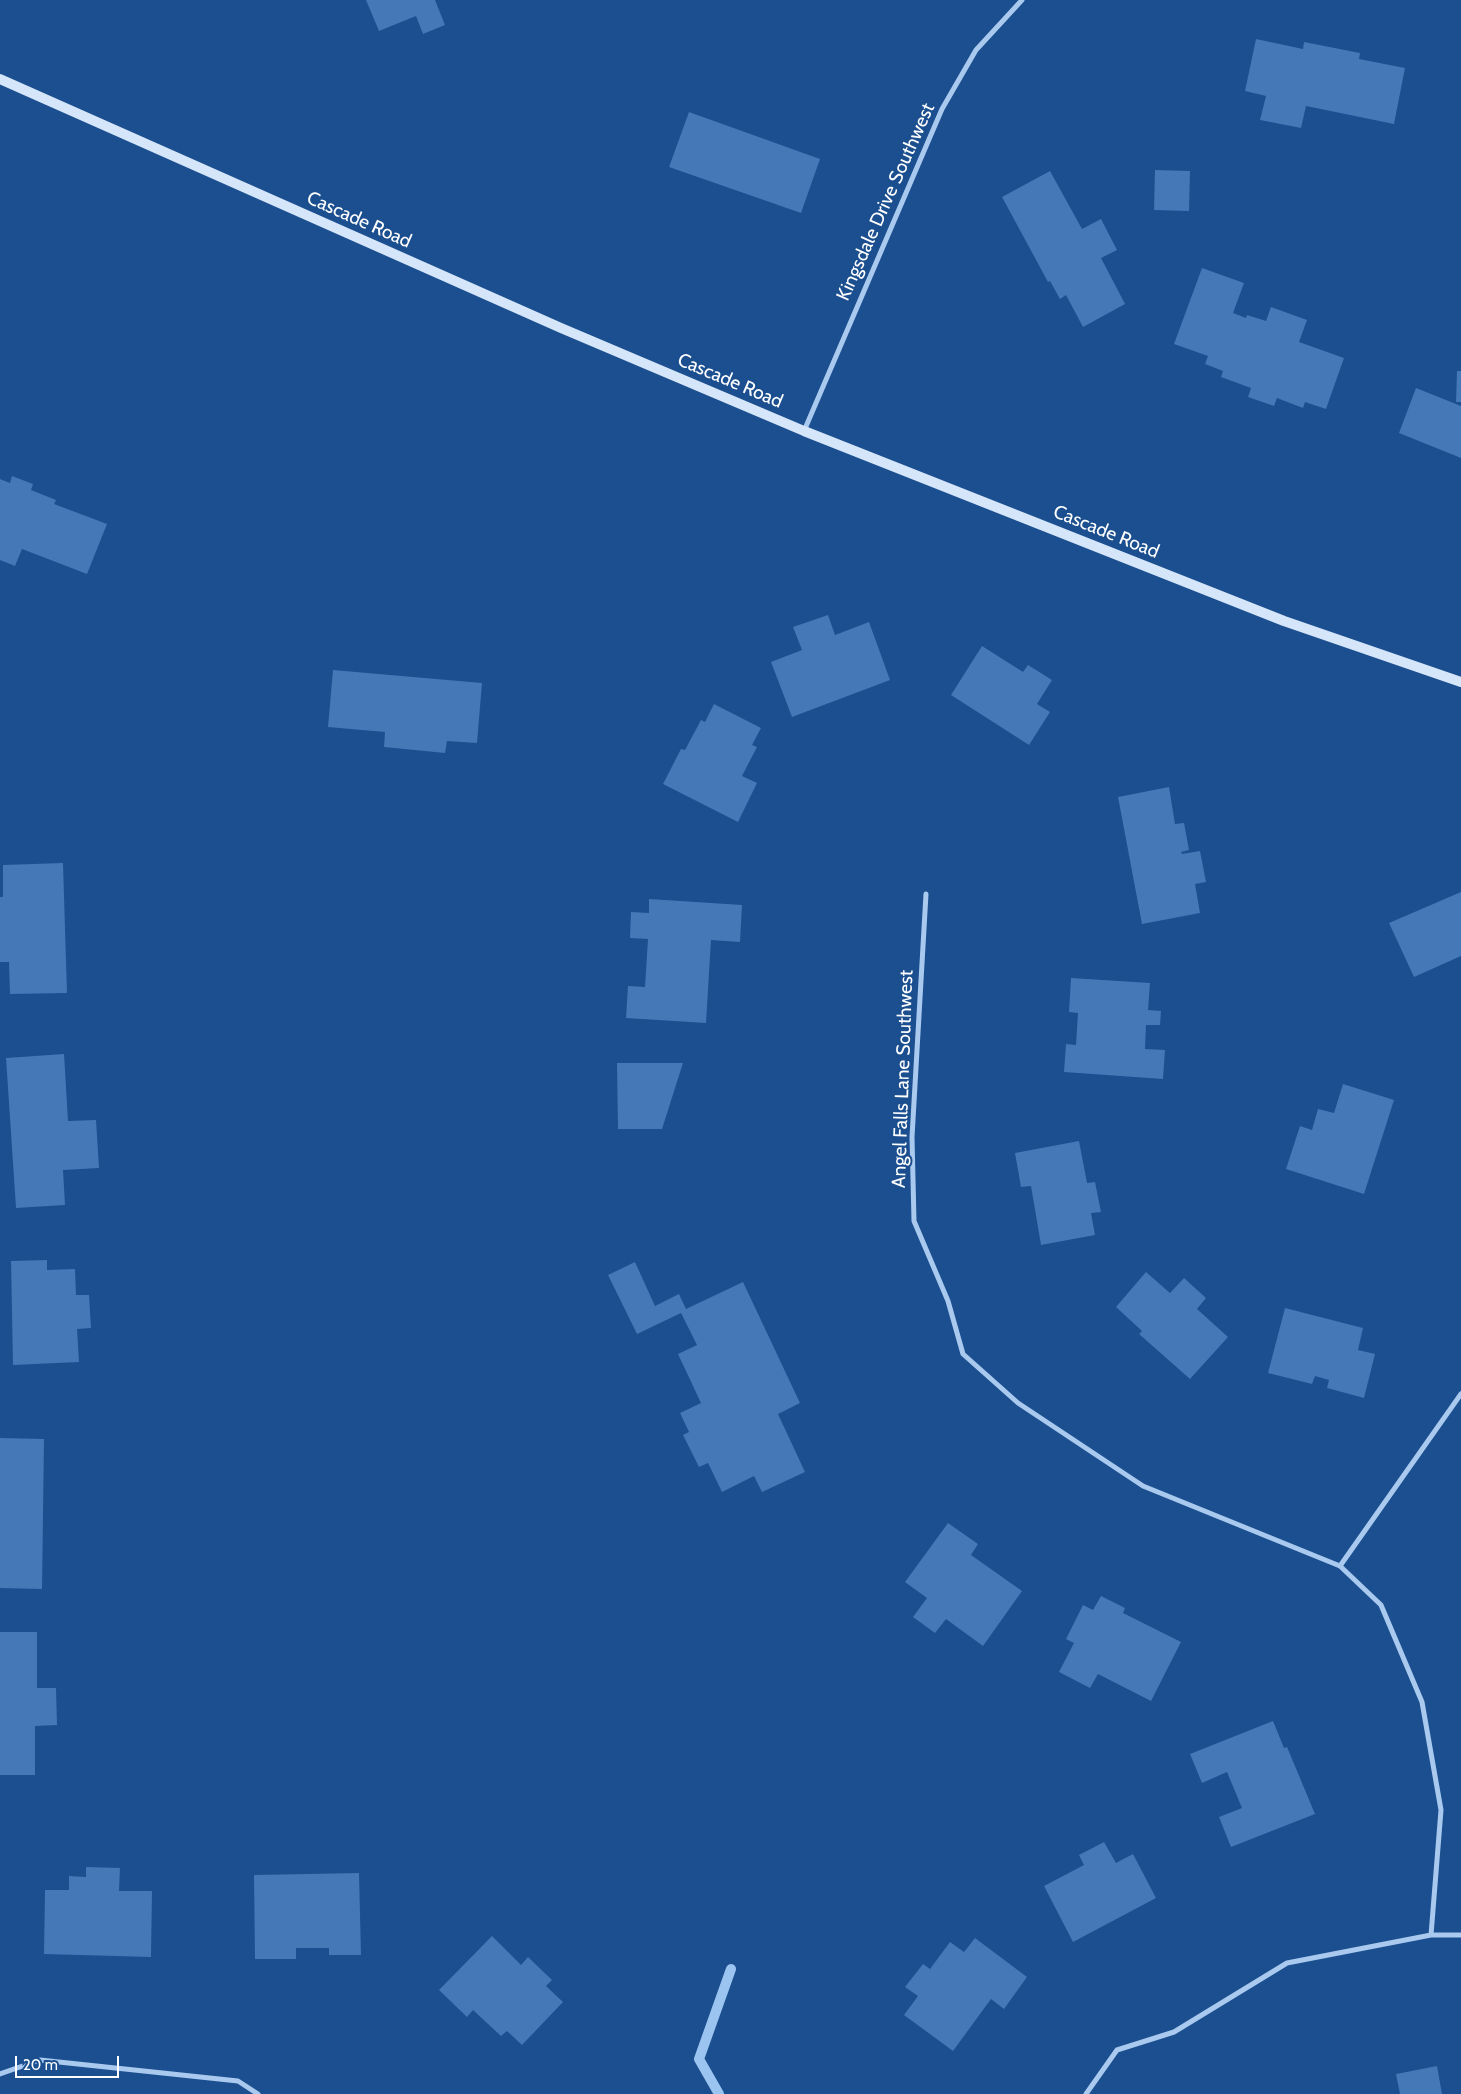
<!DOCTYPE html>
<style>
body{margin:0}
#map{position:relative;width:1461px;height:2094px;overflow:hidden;background:#1b4f8f;font-family:Cabin,sans-serif}
canvas{display:block}
.scale{position:absolute;left:15px;top:2056px;width:104px;height:22px;box-sizing:border-box;border:2px solid #fff;border-top:0;padding-left:6px;font-size:15px;line-height:18px;white-space:nowrap;color:#fff;-webkit-text-stroke:4px #1b4f8f;paint-order:stroke}
</style>
<div id="map">
<canvas width="1461" height="2094"></canvas>
<div class="scale">20 m</div>
</div>
<script>
const g = document.querySelector('canvas').getContext('2d');
g.lineJoin = 'round';
const toPath = rows => new Path2D(rows.map(r => 'M' + r).join(''));
function strokePath(path, color, width, dash) { g.strokeStyle = color; g.lineWidth = width; g.lineCap = dash ? 'butt' : 'round'; g.setLineDash(dash || []); g.stroke(path); }
function fill(path, color) { g.fillStyle = color; g.fill(path, 'evenodd'); }
function write(font, color, halo, rows, align = 'center') {
  g.font = font + ' Cabin,sans-serif'; g.lineWidth = 4; g.setLineDash([]); g.textBaseline = 'middle'; g.strokeStyle = halo; g.fillStyle = color; for (const [text, x, y, turn = 0] of rows) {
    g.save(); g.translate(x, y); g.rotate((+turn || 0) * Math.PI / 180); g.textAlign = isNaN(turn) ? turn : align; if (halo) g.strokeText(text, 0, 0); g.fillText(text, 0, 0); g.restore();
  }
}
strokePath(toPath([
 [719,2094,699,2059,731,1969]
]), '#9cc4f0', 10);
fill(toPath([
 [366,0,435,0,445,25,423,34,416,16,379,31],
 [1256,39,1303,49,1304,42,1360,53,1359,59,1405,68,1394,124,1306,106,1301,128,1260,120,1266,96,1245,91],
 [689,112,820,159,801,213,669,167],
 [1155,170,1190,171,1189,211,1154,210],
 [1050,171,1082,229,1101,219,1117,250,1101,258,1125,304,1083,327,1066,295,1060,299,1050,281,1048,282,1002,197],
 [1202,268,1244,283,1233,313,1246,318,1247,315,1266,321,1271,307,1307,320,1299,342,1344,358,1326,409,1305,402,1303,408,1277,398,1274,406,1248,397,1251,388,1221,377,1223,371,1205,364,1208,356,1174,344],
 [1457,371,1461,371,1461,402,1456,402],
 [1416,388,1461,406,1461,458,1399,433],
 [12,476,33,484,31,490,56,500,54,504,107,524,87,574,22,549,15,566,0,560,0,479,10,483],
 [828,615,835,635,869,622,890,680,792,717,771,662,802,650,793,627],
 [982,646,1023,672,1028,665,1052,680,1037,704,1050,712,1029,745,951,695],
 [333,670,482,683,477,743,447,741,445,753,384,747,385,732,328,727],
 [714,704,761,728,752,745,757,747,742,776,757,783,738,822,663,784,681,749,685,750,701,720,705,722],
 [1169,787,1175,824,1184,823,1189,850,1181,852,1182,854,1200,851,1206,882,1195,884,1200,913,1142,924,1118,797],
 [63,863,67,993,10,994,9,962,0,962,0,897,3,897,3,865],
 [1461,892,1461,956,1414,977,1389,923],
 [649,899,742,905,740,942,711,940,706,1023,626,1018,628,986,645,987,648,939,630,938,631,912,649,913],
 [1071,978,1150,983,1148,1010,1161,1011,1160,1025,1146,1025,1145,1049,1165,1050,1163,1079,1064,1072,1066,1044,1076,1045,1078,1013,1069,1012],
 [64,1054,68,1121,96,1120,99,1168,63,1170,65,1205,16,1208,6,1058],
 [617,1063,683,1063,662,1129,618,1129],
 [1343,1084,1394,1100,1364,1194,1286,1169,1300,1126,1312,1130,1318,1109,1334,1113],
 [1079,1141,1087,1183,1095,1182,1101,1212,1091,1213,1095,1235,1041,1245,1031,1186,1021,1187,1015,1153],
 [47,1260,47,1270,75,1269,76,1295,89,1295,91,1328,77,1329,79,1362,13,1365,11,1261],
 [635,1262,655,1306,679,1294,686,1309,743,1282,800,1403,778,1414,805,1472,762,1492,754,1476,722,1492,708,1463,699,1467,683,1435,689,1432,680,1413,701,1403,678,1354,697,1345,681,1313,637,1334,608,1275],
 [1146,1272,1170,1293,1184,1278,1206,1298,1197,1309,1228,1337,1190,1379,1139,1334,1142,1331,1116,1307],
 [1285,1308,1363,1328,1358,1350,1375,1354,1364,1398,1327,1388,1329,1380,1315,1376,1312,1384,1268,1373],
 [0,1438,44,1439,42,1589,0,1588],
 [948,1523,978,1544,971,1555,1022,1591,983,1646,946,1619,935,1633,913,1617,927,1598,905,1582],
 [1101,1596,1125,1608,1123,1613,1181,1642,1151,1701,1098,1674,1090,1688,1059,1672,1074,1643,1066,1639,1083,1605,1093,1610],
 [0,1632,37,1632,37,1688,56,1688,57,1725,35,1726,35,1775,0,1775],
 [1273,1721,1284,1748,1287,1747,1315,1814,1231,1847,1219,1817,1242,1808,1227,1772,1202,1783,1190,1754],
 [1104,1842,1116,1863,1133,1854,1156,1898,1073,1942,1044,1886,1084,1865,1079,1855],
 [86,1867,120,1868,119,1891,152,1891,151,1957,44,1954,45,1890,69,1890,69,1876,86,1877],
 [359,1873,361,1955,329,1955,329,1948,296,1948,296,1959,255,1959,254,1875],
 [492,1936,521,1965,528,1957,552,1980,546,1986,563,2002,522,2045,507,2031,501,2036,473,2010,467,2017,439,1990],
 [975,1938,1027,1977,1004,2009,991,1999,953,2051,904,2015,918,1996,905,1987,923,1964,930,1969,950,1942,964,1952],
 [1437,2066,1442,2094,1400,2094,1396,2074]
]), '#4478b7');
strokePath(toPath([
 [804,431,942,109,976,50,1022,0],
 [926,894,912,1137,914,1221,948,1301,963,1354,1018,1403,1143,1486,1340,1566,1381,1605,1422,1702,1441,1810,1431,1935],
 [1340,1566,1461,1394],
 [0,2074,40,2060,238,2081,258,2094],
 [1086,2094,1117,2050,1174,2032,1287,1963,1431,1935,1461,1935]
]), '#a9c9ee', 5);
strokePath(toPath([
 [0,79,561,328,804,431,1284,621,1461,682]
]), '#d6e6fa', 10);
write('19px', '#fff', '#1b4f8f', [
 ["Kingsdale Drive Southwest",886,202,-66],
 ["Cascade Road",359,220,24],
 ["Cascade Road",730,381,23],
 ["Cascade Road",1106,532,22],
 ["Angel Falls Lane Southwest",903,1079,-88]
]);
</script>
